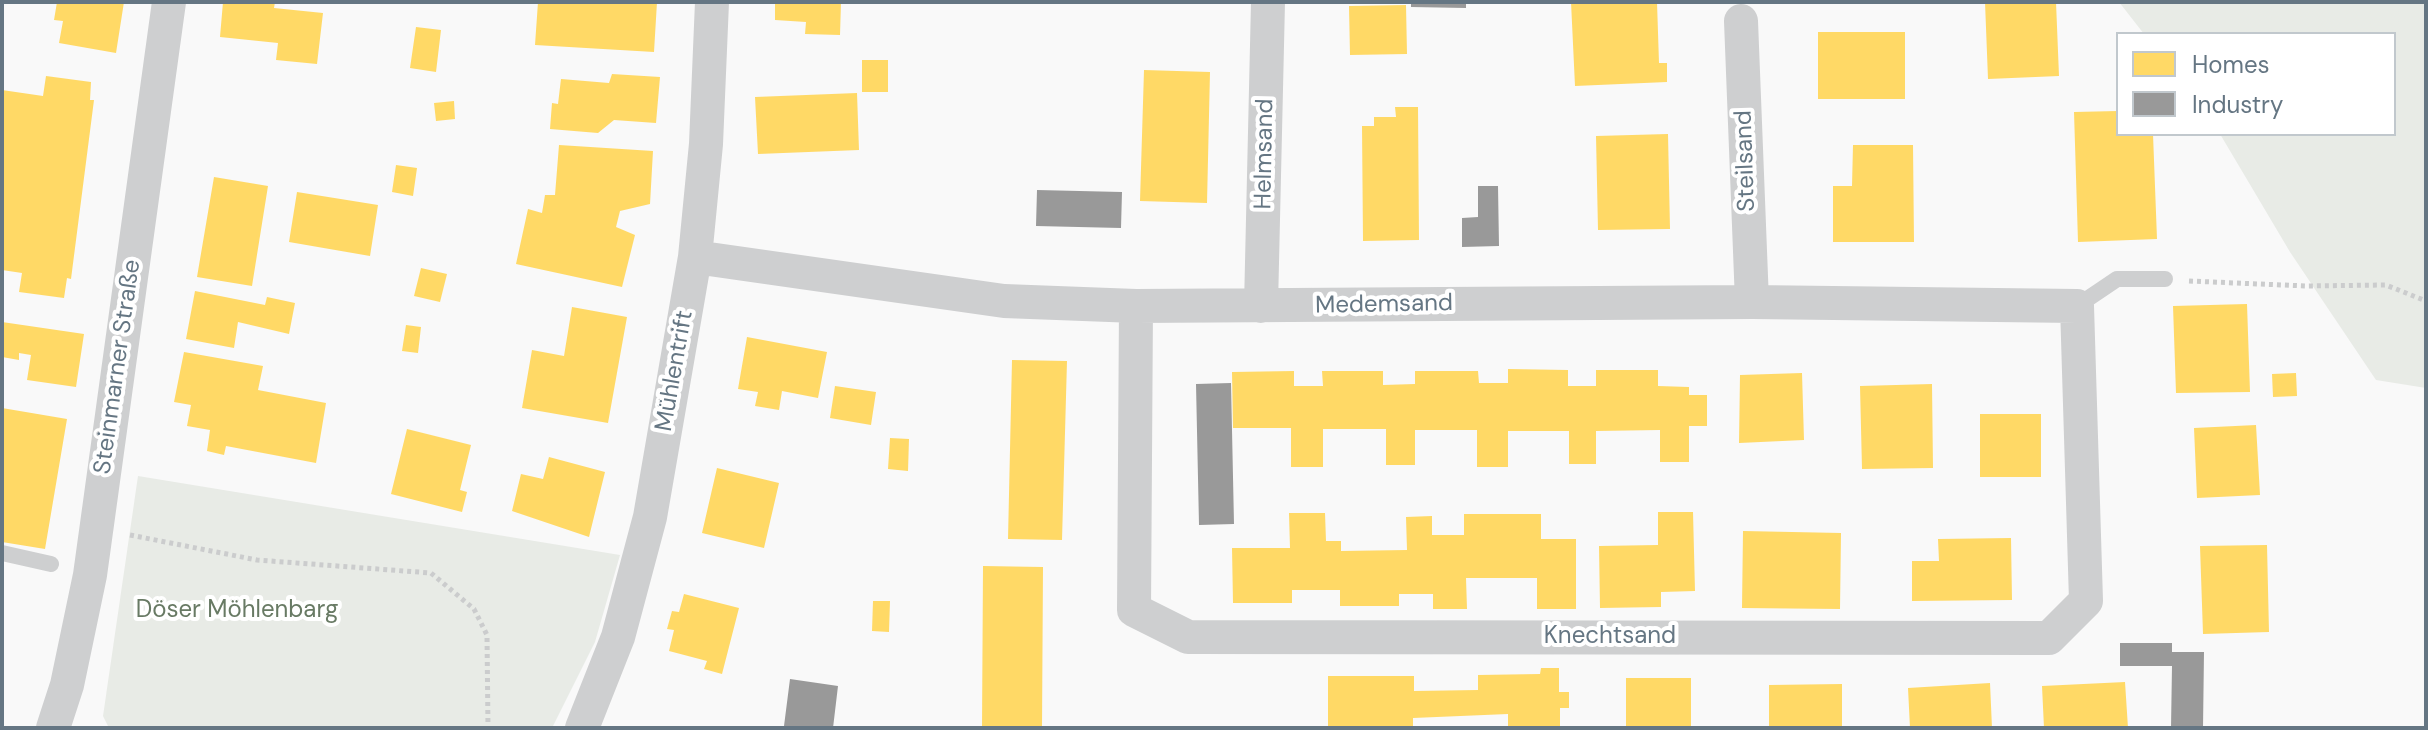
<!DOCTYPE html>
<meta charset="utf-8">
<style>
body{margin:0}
#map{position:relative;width:2428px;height:730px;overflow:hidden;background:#f9f9f9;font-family:"DM Sans",sans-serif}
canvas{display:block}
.frame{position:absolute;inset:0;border:4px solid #657683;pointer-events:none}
.legend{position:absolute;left:2116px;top:32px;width:280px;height:104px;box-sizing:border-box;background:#fff;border:2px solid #c1c8cd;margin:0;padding:10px 14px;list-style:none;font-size:24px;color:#657683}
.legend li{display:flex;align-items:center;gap:16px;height:40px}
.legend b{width:40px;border:2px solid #c1c8cd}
</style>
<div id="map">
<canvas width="2428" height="730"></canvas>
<div class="frame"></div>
<ul class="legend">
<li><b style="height:22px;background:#ffd966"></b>Homes</li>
<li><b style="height:22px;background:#999"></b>Industry</li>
</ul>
</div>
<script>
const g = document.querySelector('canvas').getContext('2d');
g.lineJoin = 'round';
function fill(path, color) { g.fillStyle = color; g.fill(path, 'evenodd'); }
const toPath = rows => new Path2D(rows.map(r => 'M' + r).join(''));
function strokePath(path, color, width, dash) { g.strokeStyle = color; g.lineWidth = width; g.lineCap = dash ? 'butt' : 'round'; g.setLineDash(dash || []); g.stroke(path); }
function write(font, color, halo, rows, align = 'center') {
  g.font = font + ' "DM Sans",sans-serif'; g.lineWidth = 8; g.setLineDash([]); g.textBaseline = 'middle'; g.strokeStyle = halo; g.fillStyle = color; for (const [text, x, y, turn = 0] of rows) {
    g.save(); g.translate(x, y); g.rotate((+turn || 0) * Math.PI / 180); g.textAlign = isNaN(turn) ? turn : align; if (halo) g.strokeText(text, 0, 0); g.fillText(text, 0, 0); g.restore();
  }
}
fill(toPath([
 [2119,2,2426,2,2426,388,2376,380,2290,252,2220,134,2394,134,2394,34,2144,34],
 [138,476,620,555,595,642,552,728,109,728,103,716]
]), '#e8ebe6');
fill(toPath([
 [57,2,124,2,116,53,59,43,63,21,54,20],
 [223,2,275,2,274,8,323,13,317,64,276,60,278,43,220,37],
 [538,2,657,2,654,52,535,45],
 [775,2,841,2,840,35,805,34,806,22,775,20],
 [1571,2,1657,2,1659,63,1667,63,1667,82,1575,86],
 [1985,2,2056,2,2059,76,1988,79],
 [1406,5,1407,54,1350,55,1349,6],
 [416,27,441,30,436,72,410,68],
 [1818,32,1905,32,1905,99,1818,99],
 [862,60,888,60,888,92,862,92],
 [1144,70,1210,72,1207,203,1140,201],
 [612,74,660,77,656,123,614,120,598,133,550,129,552,103,558,104,561,79,609,83],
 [46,76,91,82,90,100,94,100,71,279,67,278,64,298,19,292,22,273,2,270,2,90,43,96],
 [857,93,859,150,758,154,755,97],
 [454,101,455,119,436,121,434,103],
 [1395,107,1418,107,1419,240,1363,241,1362,126,1374,126,1374,117,1396,117],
 [2118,111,2118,134,2153,134,2157,239,2078,242,2074,112],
 [1668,134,1670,229,1598,230,1596,136],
 [559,145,653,151,650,204,620,211,616,227,635,235,622,287,516,264,528,209,542,213,545,195,555,195],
 [1853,145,1913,145,1914,242,1833,242,1833,186,1852,186],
 [396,165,417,168,413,196,392,192],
 [214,177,268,186,252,286,197,277],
 [297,192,378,205,370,256,289,242],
 [421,268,447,274,440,302,414,296],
 [195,291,265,305,267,297,295,303,289,334,238,322,234,348,186,339],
 [2247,304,2250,392,2176,393,2173,306],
 [572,307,627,317,608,423,522,408,532,350,564,356],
 [2,322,84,334,76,387,27,380,31,355,19,353,19,360,2,357],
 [406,325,421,327,418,353,402,351],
 [747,337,827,352,818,398,782,391,779,410,755,406,758,392,738,389],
 [184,352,263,366,258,390,326,403,316,463,226,446,224,455,207,451,210,430,187,426,191,405,174,402],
 [1012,360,1067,361,1062,540,1008,539],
 [1508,369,1568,370,1568,386,1596,386,1596,370,1658,370,1658,386,1689,387,1689,395,1707,395,1707,426,1689,426,1689,462,1660,462,1660,430,1596,431,1596,464,1569,464,1569,431,1508,431,1508,467,1477,467,1477,430,1415,430,1415,465,1386,465,1386,429,1323,429,1323,467,1291,467,1291,428,1233,428,1232,372,1294,371,1294,386,1323,386,1322,371,1383,371,1383,385,1415,384,1415,371,1478,371,1479,383,1508,383],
 [1802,373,1804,440,1739,443,1740,375],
 [2296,373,2297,396,2273,397,2272,374],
 [1932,384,1933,468,1862,469,1860,386],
 [835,386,876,392,871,425,830,418],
 [2,408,67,419,45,549,2,542],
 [1980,414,2041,414,2041,477,1980,477],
 [2256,425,2260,495,2197,498,2194,428],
 [407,429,471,445,460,490,467,492,462,512,391,494],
 [890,438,909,439,908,471,888,469],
 [549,457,605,472,589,537,512,511,521,474,543,479],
 [717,468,779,483,764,548,702,533],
 [1658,512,1693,512,1695,591,1661,592,1661,607,1600,608,1599,546,1658,545],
 [1289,513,1325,513,1326,541,1341,541,1341,551,1407,550,1406,517,1432,516,1432,535,1464,535,1464,514,1541,514,1541,539,1576,539,1576,609,1537,609,1537,578,1466,578,1467,609,1433,609,1433,594,1399,594,1399,606,1340,606,1340,590,1292,590,1292,603,1233,603,1232,548,1290,548],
 [1743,531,1841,533,1840,609,1742,608],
 [2011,538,2012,600,1912,601,1912,561,1939,561,1938,539],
 [2267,545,2269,632,2203,634,2200,546],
 [983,566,1043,567,1042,728,982,728],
 [684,594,739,608,722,674,704,669,707,661,669,651,674,630,667,629,672,611,679,612],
 [873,601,890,601,889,632,872,631],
 [1541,668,1559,668,1559,692,1569,692,1569,708,1560,708,1560,728,1508,728,1508,714,1413,718,1413,728,1328,728,1328,676,1414,676,1414,691,1478,690,1478,675,1540,674],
 [1626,678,1691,678,1691,728,1626,728],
 [2125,682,2128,728,2044,728,2042,686],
 [1990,683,1992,728,1910,728,1908,688],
 [1842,684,1842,728,1769,728,1769,685]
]), '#ffd966');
fill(toPath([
 [1411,2,1466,2,1466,8,1411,7],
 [1478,186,1498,186,1499,246,1462,247,1462,218,1478,217],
 [1037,190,1122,192,1121,228,1036,226],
 [1231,383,1234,524,1199,525,1196,384],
 [2120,643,2172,643,2172,652,2204,652,2203,728,2171,728,2172,666,2120,666],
 [790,679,838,686,833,728,784,726]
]), '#999');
strokePath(toPath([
 [2189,281,2306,286,2386,285,2426,301],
 [130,535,257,560,431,573,474,609,487,635,488,728]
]), '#cbcccd', 5, [4, 4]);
strokePath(toPath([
 [2077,306,2117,279,2165,279],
 [2,553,51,564]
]), '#cecfd0', 16);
strokePath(toPath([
 [1741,21,1752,302],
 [695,257,1004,301,1136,306,1752,302,2077,306,2086,601,2049,638,1188,637,1134,610,1136,306],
 [1261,306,1268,2],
 [53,728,67,685,90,575,169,2],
 [582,728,618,637,650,517,695,257,706,144,712,2]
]), '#cecfd0', 34);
write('24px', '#657683', '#fff', [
 ["Helmsand",1265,154,-89],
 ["Steilsand",1746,161,-92],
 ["Medemsand",1384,305,-1],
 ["Steinmarner Straße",118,367,-82],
 ["Mühlentrift",675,371,-80],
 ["Knechtsand",1610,637]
]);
write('24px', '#687a64', '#fff', [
 ["Döser Möhlenbarg",237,611]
]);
</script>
